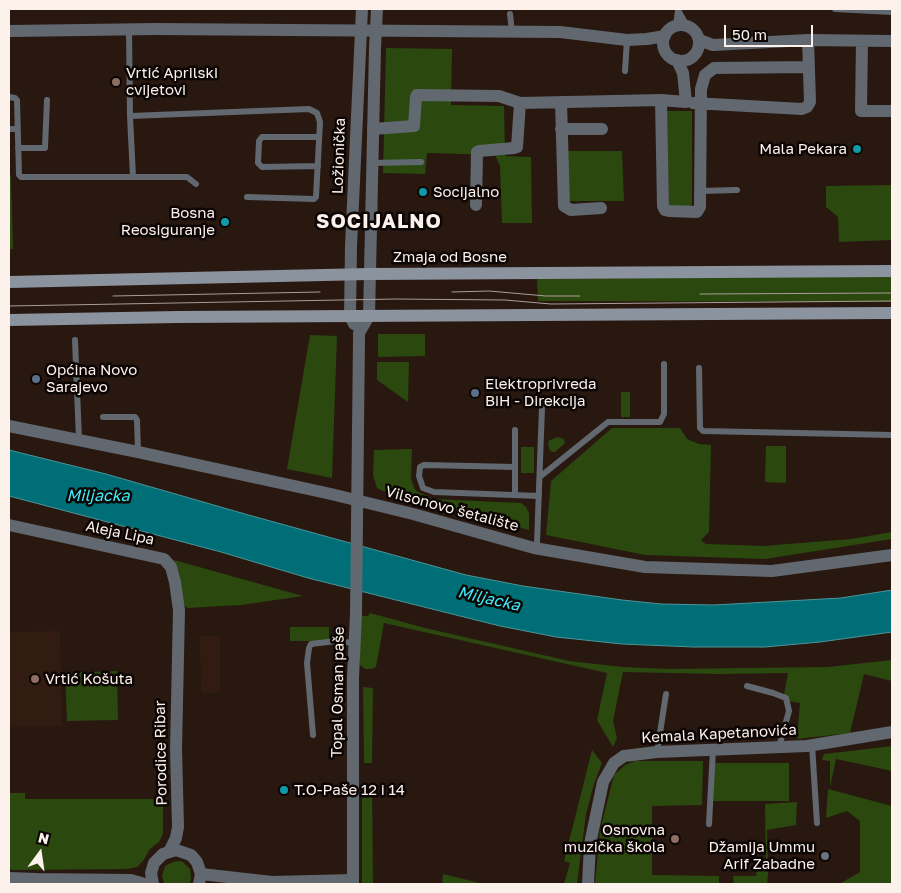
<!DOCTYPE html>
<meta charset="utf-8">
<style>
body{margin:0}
#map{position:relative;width:901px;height:893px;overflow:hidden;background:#281810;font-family:"Golos Text",sans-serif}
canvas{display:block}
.frame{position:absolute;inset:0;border:10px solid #fdf1ec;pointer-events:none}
.north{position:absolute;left:15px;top:828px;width:50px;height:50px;-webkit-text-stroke:4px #0b0503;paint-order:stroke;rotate:14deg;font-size:14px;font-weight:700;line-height:20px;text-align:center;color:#fdf1ec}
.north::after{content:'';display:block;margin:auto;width:18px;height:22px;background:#fdf1ec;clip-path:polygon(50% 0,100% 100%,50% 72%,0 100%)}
.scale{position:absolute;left:724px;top:25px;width:89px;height:22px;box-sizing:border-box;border:2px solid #fdf1ec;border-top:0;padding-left:6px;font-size:15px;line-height:18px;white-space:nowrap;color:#fdf1ec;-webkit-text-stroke:4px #0b0503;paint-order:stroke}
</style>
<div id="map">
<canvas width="901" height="893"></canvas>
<div class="frame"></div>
<div class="north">N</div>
<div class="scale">50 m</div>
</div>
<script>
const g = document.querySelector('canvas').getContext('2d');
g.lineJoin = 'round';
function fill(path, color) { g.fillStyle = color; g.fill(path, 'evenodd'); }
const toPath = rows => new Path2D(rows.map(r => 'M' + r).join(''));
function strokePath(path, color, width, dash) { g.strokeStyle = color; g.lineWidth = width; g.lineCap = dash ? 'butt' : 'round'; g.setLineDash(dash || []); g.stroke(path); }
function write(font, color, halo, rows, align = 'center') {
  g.font = font + ' "Golos Text",sans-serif'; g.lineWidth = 5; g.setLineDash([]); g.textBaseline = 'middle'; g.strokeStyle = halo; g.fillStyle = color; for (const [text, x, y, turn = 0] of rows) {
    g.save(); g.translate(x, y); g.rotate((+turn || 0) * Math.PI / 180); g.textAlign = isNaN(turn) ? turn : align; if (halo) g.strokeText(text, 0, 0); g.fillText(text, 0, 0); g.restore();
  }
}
fill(toPath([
 [60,631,62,726,9,727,9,632],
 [200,636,220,636,220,693,201,693]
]), '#321c11');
fill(toPath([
 [386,48,452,49,451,105,504,106,505,156,531,157,532,223,502,223,500,166,495,155,427,153,425,174,383,173],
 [667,111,692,111,692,208,669,208],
 [567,151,622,151,624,201,568,201],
 [9,176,11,176,13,249,9,249],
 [892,185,892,240,839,242,838,217,826,207,826,186],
 [892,276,892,302,538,301,537,279],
 [378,334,425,334,425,356,378,357],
 [310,335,337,336,332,478,287,469],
 [377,362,409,362,408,402,377,380],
 [621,392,630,392,630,417,621,417],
 [612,428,680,428,687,439,699,444,711,445,709,532,701,540,706,544,763,546,851,539,892,532,892,539,765,559,645,555,546,535,551,481],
 [558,437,564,439,565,443,555,452,552,452,549,449,548,441],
 [766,446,786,446,786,483,765,482],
 [521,447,534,447,534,473,521,473],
 [412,449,411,479,415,490,420,493,434,499,521,503,526,507,529,513,529,530,383,491,377,488,373,475,374,450],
 [174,560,303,596,241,605,188,608,183,605,179,572],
 [370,613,425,628,569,661,623,667,668,669,828,667,892,660,892,681,864,674,850,733,797,739,800,703,783,700,788,673,718,674,623,672,613,721,617,738,613,747,597,720,607,673,384,623,376,667,371,669,365,669,360,665,359,616,368,616],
 [290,627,329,627,329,641,290,641],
 [117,671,118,720,67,721,65,673],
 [363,687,373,688,372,763,364,763],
 [892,746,892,771,836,759,830,787,830,761,822,760,824,754],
 [592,750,602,763,594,784,586,814,577,884,564,884,570,863,564,861],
 [635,761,703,761,702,805,652,806,652,875,719,876,719,884,595,884,600,830,614,775,625,765],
 [710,763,789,763,789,801,710,801],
 [362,784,372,785,373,884,362,884],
 [828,789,892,806,892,884,839,884,860,872,860,821,847,811,826,818],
 [9,793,25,793,25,799,163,799,163,834,159,842,150,849,143,861,137,867,127,869,12,870,9,868],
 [797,802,796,825,767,830,768,874,767,884,734,884,733,876,756,876,757,868,766,868,765,804],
 [178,861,183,862,190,869,191,878,190,883,164,884,162,875,165,866,173,862],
 [443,874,484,884,442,884]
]), '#2b480e');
const water = toPath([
 [9,450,106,474,245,514,466,575,523,586,622,600,661,604,714,605,841,598,892,590,892,632,820,642,765,647,693,647,622,644,556,637,500,626,308,578,221,552,9,496,9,450]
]);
fill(water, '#006e76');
strokePath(water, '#4c9599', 1);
strokePath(toPath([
 [835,9,892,12],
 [678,10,687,26],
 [510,14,512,32],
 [676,26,678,10],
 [129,29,130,116,309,109,317,113,320,122,316,197,314,199,247,197],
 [625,71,627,40],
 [9,97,15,98,17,100,19,175,21,177,133,177,130,116],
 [9,129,17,129],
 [18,148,45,148,47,100],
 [372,163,421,162],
 [318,166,262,167,258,163,259,141,262,137,319,137],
 [133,177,187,177,196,184],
 [700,191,737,190],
 [75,340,79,440],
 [699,368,700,428,703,431,892,435],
 [103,417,135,417,137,420,138,452],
 [515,430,515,495],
 [515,467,424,465,420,467,419,476,423,488,434,492,539,496],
 [541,476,608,422,660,422,664,414,664,364],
 [534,548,537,543,542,407],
 [747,686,773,693,786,698,789,711,779,747],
 [313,735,307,663,309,648,311,644,336,641,354,643],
 [812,745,817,823],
 [657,752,666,694],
 [709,824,713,749]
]), '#62686f', 6);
strokePath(toPath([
 '663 43a18 18 0 1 1 36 0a18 18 0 1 1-36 0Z',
 [9,31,156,29,560,32,627,40,647,39,665,36],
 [699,40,713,45,808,40,892,41],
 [862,41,861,111,892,111],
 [661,100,663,206,665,210,669,211,697,212,700,207,701,89,705,75,714,68,808,67],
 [561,102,564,206,571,210,601,208],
 [693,103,802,109,807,107,810,102,808,40],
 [373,129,414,126,416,97,417,95,499,96,520,103,661,100,686,102,683,73,677,60],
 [561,129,602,129],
 [476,205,477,152,479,151,514,148,517,147,520,103],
 [9,426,138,452,331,494,413,514,534,548,645,567,772,571,892,555],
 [9,525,164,559,171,567,175,582,179,610,176,749,178,827,176,838,169,852],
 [201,874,272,882],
 [9,878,36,879,36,884],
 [36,879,131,880,145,884],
 [153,884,151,873,154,863,163,854,176,850,191,855,197,862,201,874,199,884],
 [263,884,272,882,353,880],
 [588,884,590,844,603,782,614,763,624,756,657,752,807,746,892,732]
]), '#62686f', 12);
strokePath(toPath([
 [354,324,350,316,351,246,362,9],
 [353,884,353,678,356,614,359,338,359,333,369,316,375,48,377,9]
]), '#62686f', 12);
strokePath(toPath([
 [9,282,369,274,892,271],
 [9,320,178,317,892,313]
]), '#8b939f', 12);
strokePath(toPath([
 [452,292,489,291,546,296,580,296],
 [700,294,892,293],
 [113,296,320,292],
 [9,306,396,299,505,300,551,304,892,301]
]), '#ab9e98', 1);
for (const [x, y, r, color] of [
 [116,82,5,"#8d6e63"],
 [857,149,5,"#0f9aa8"],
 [423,192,5,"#0f9aa8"],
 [225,222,5,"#0f9aa8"],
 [36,379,5,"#5c6f8a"],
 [475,393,5,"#5c6f8a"],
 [35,679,5,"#8d6e63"],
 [284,790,5,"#0f9aa8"],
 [675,839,5,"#8d6e63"],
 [825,856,5,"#6b7280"]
]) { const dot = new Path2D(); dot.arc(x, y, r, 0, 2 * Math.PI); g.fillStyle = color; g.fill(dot); strokePath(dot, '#0b0503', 2); }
write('15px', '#fdf1ec', '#0b0503', [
 ["Vrtić Aprilski",126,73],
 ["cvijetovi",126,90],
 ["Mala Pekara",847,149,"right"],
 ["Socijalno",433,192],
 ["Bosna",215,213,"right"],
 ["Reosiguranje",215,230,"right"],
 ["Općina Novo",46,370],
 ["Sarajevo",46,387],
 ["Elektroprivreda",485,384],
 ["BiH - Direkcija",485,401],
 ["Vrtić Košuta",45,679],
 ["T.O-Paše 12 i 14",294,790],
 ["Osnovna",665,830,"right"],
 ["muzička škola",665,847,"right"],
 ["Džamija Ummu",815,847,"right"],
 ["Arif Zabadne",815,864,"right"]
], 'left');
write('15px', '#fdf1ec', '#0b0503', [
 ["Ložionička",339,156,-88],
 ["Zmaja od Bosne",450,257],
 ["Vilsonovo šetalište",452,509,15],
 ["Aleja Lipa",120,533,12],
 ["Topal Osman paše",338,692,-89],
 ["Kemala Kapetanovića",719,734,-3],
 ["Porodice Ribar",161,753,-91]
]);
write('italic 16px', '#3febf9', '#0b0503', [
 ["Miljacka",98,496],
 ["Miljacka",489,599,13]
]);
g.letterSpacing = '1px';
write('bold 20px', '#fdf1ec', '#0b0503', [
 ["SOCIJALNO",379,222]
]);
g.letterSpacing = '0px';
</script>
